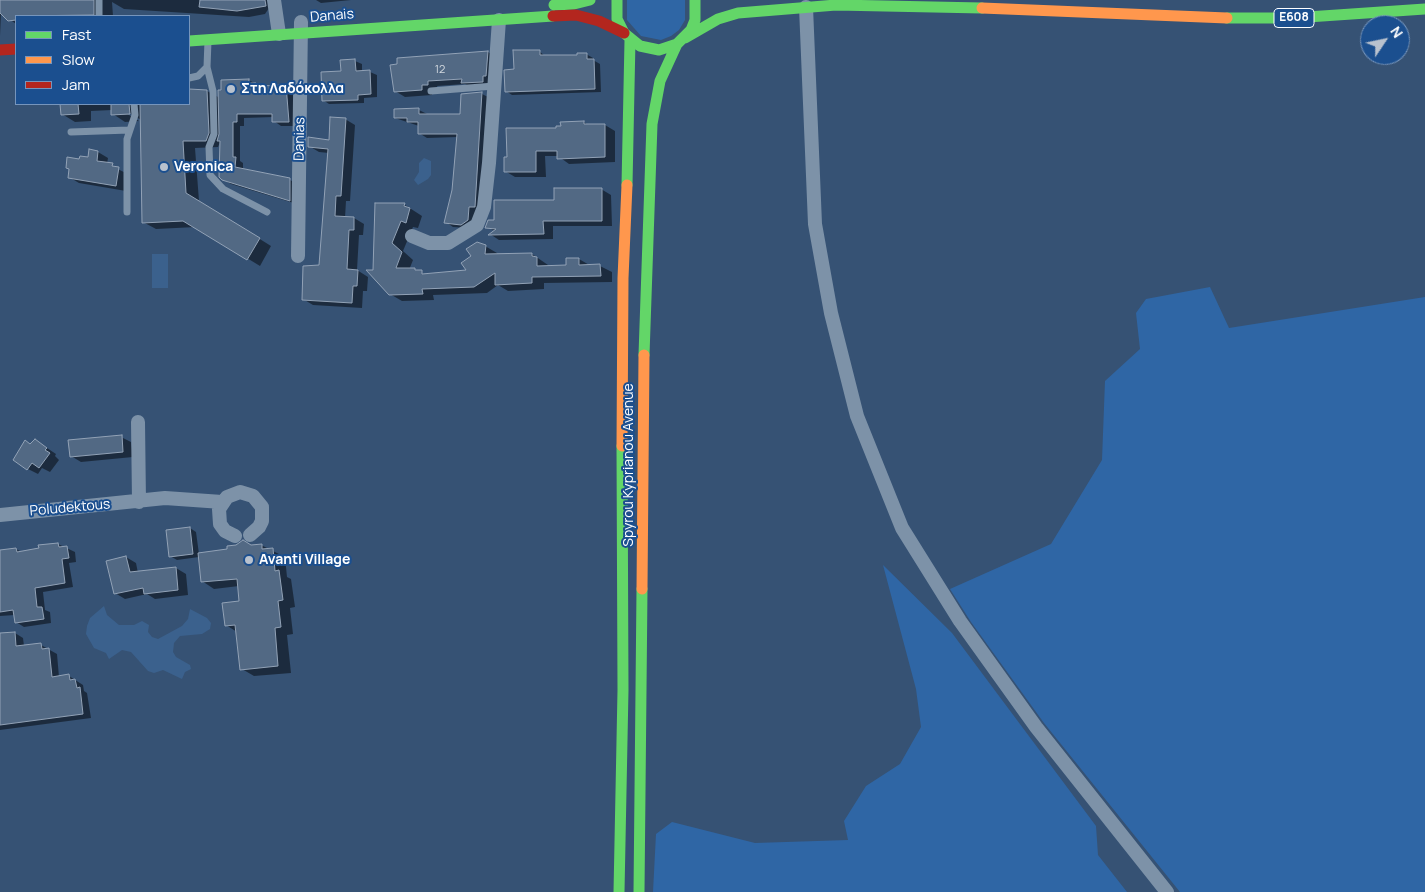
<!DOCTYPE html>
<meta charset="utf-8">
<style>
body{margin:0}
#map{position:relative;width:1425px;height:892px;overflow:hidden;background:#365274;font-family:Manrope,sans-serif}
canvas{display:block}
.legend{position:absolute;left:15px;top:15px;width:175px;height:90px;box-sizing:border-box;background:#1b4f8f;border:1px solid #7695bc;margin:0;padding:6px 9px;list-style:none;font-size:15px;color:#fff}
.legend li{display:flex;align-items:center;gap:10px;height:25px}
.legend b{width:25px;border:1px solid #7695bc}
.north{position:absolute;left:1360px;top:15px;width:50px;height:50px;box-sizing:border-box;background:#1b4f8f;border:1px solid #7695bc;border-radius:50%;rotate:56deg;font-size:14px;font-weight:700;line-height:20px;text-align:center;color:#fff}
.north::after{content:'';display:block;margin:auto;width:18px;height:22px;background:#b9c2ce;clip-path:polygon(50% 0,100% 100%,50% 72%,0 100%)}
</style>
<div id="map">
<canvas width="1425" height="892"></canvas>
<ul class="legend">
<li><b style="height:6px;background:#63d668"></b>Fast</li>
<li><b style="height:6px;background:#ff974d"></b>Slow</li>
<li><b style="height:6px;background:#b3261e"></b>Jam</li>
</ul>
<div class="north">N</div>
</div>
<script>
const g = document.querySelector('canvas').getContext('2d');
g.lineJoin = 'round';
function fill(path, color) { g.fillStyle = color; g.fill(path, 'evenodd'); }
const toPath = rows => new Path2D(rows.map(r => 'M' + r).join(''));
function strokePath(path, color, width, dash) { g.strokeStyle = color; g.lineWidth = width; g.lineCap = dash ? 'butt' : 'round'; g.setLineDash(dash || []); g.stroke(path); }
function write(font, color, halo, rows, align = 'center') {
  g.font = font + ' Manrope,sans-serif'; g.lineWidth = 4; g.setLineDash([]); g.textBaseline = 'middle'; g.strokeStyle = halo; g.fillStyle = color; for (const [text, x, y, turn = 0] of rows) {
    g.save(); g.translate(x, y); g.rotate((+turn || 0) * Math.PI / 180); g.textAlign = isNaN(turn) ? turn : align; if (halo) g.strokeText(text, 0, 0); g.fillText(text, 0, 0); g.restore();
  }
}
fill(toPath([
 [627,0,685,0,685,20,679,30,671,36,661,40,641,36,627,20],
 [1210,287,1229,328,1425,297,1425,892,1180,892,1044,723,971,622,950,589,1051,544,1102,460,1105,381,1140,349,1136,313,1146,299],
 [883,565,952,633,1096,826,1098,855,1127,892,653,892,656,834,672,822,755,843,848,840,844,821,866,786,900,764,921,727,916,689]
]), '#2f66a5');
fill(toPath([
 [424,158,431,161,431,175,428,179,418,185,414,180,419,172,419,163],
 [152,254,168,254,168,288,152,288],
 [104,606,107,615,119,625,134,625,142,621,149,625,148,632,152,637,158,639,182,626,188,619,190,609,207,618,211,623,210,629,202,634,180,636,174,643,173,652,176,657,190,665,191,669,185,672,182,679,163,670,154,673,148,671,131,652,122,650,109,659,106,653,94,648,86,634,87,626,90,618]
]), '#3b618d');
fill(toPath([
 [0,0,270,0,269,8,265,14,249,17,124,9,112,2,113,16,16,16,16,24,1,13,0,36],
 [303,0,351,0,321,3,316,0],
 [539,51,546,57,578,57,586,54,593,58,593,60,600,64,601,92,512,95,506,91,515,71],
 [488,52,498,58,493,87,473,88,465,84,437,86,438,90,432,91,432,95,405,97,395,91],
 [355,61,362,64,362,72,370,72,377,75,377,97,364,98,364,103,329,104,323,100,342,72],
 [249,80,261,87,286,87,294,91,297,126,281,126,274,121,274,117,244,118,244,126,240,126,240,161,243,163,243,170,290,180,298,184,297,204,231,184,223,179,220,142,218,147,195,148,199,201,271,246,260,266,196,227,156,229,143,222,141,120,125,110,124,112,139,121,125,122,113,114,112,110,91,111,91,121,75,122,62,114,62,104,189,104,189,90,207,91,220,98],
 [482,94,490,98,482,211,469,228,453,227,446,222,453,190,458,137,427,138,419,133,419,126,395,118,395,110,419,110,427,114,461,115,462,95],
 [345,119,355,125,350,201,346,201,345,218,354,218,364,224,363,235,359,235,357,270,368,277,367,291,363,291,362,308,313,305,303,299,320,266,329,153,319,152,309,146,330,141],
 [584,122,589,126,605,125,615,131,615,162,569,164,558,156,545,156,546,177,515,177,505,171,557,130],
 [98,152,108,158,107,164,128,174,126,191,79,183,69,177,80,160,89,159],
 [601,189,611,195,612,226,553,226,553,239,499,240,490,234,495,231,487,227,495,221],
 [376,205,405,205,422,216,418,228,413,227,403,251,413,260,409,270,428,275,468,271,485,246,497,253,497,255,532,254,548,265,548,267,567,266,579,259,591,266,600,266,612,272,612,282,544,283,544,289,508,291,498,285,487,293,433,295,434,300,402,301,390,294,374,272],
 [121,437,131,442,133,457,81,462,71,456],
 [35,440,56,454,55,456,59,460,50,472,42,468,38,474,28,469],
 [190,528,196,532,199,554,261,545,285,557,287,577,291,579,295,607,290,608,293,634,287,635,291,673,254,676,242,669,237,632,226,625,240,602,239,586,214,589,202,581,199,557,177,560,170,556],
 [58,544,75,552,76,562,69,563,73,587,43,592,45,610,50,612,51,623,24,627,16,622,15,615,0,616,0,551,16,549,22,552],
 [126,557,136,563,138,573,176,568,186,574,188,595,155,599,147,594,125,599,115,593],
 [15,633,23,638,24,646,41,645,57,654,59,677,69,676,83,685,84,691,87,693,91,718,0,730,0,634]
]), '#0007');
const building = toPath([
 [0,0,94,0,94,15,16,16,16,20,8,21,0,13,0,0],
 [200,0,265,0,266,6,237,11,199,7,200,0],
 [513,50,540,50,540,55,577,55,577,53,587,53,587,59,594,59,595,89,505,92,504,70,514,69,513,50],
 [488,51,486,76,483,76,483,82,461,83,462,79,428,81,428,85,422,85,422,90,394,92,390,65,397,64,397,58,488,51],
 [355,59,356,71,370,70,371,94,358,95,358,100,322,101,321,72,341,71,340,60,355,59],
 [249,79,249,83,256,83,256,86,286,85,289,122,272,122,272,114,237,114,237,122,233,122,233,157,236,157,235,167,290,178,290,201,222,180,219,177,220,141,217,141,219,134,218,90,221,90,221,80,249,79],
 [189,89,207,90,209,133,206,141,183,141,186,193,260,238,247,260,183,221,142,223,140,104,189,104,189,89],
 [482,92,475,207,469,207,468,220,461,225,444,223,452,190,457,134,418,134,418,122,407,122,407,118,394,118,394,109,419,108,419,114,460,114,461,94,482,92],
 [60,104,78,104,79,114,61,115,60,104],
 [111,104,129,104,130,114,111,115,111,104],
 [330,117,346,118,341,196,336,196,335,216,354,217,354,230,349,230,347,269,358,270,357,286,353,286,352,303,302,300,303,266,319,265,328,149,308,147,308,137,329,140,330,117],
 [584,121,584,124,605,124,605,157,557,159,557,151,536,151,536,172,504,172,504,157,507,157,506,128,556,128,556,126,561,126,560,122,584,121],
 [89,149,98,151,97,161,113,163,112,166,119,167,116,186,68,178,69,169,66,168,67,157,79,159,80,156,88,157,89,149],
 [554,188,602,188,602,221,543,221,544,234,488,235,496,229,485,228,488,220,494,220,494,200,554,200,554,188],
 [375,203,405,203,404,206,410,208,406,223,401,221,392,243,402,252,396,268,415,268,415,270,422,270,422,274,466,270,461,263,471,256,466,249,477,242,486,245,485,254,532,253,532,256,537,257,537,266,566,265,566,258,579,258,579,265,600,264,601,276,532,277,532,283,495,285,495,273,474,287,422,289,423,294,389,295,366,270,373,270,375,203],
 [122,435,123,452,70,457,68,440,122,435],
 [35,439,47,448,45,450,50,453,39,468,32,463,27,470,13,460,25,440,30,444,35,439],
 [190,527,193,554,169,557,166,530,190,527],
 [243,540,251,545,262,544,262,549,273,548,275,571,279,570,283,600,278,601,281,627,275,628,278,666,240,670,235,625,225,626,222,603,239,601,237,579,201,582,198,553,227,549,227,546,236,545,243,540],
 [58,543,59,547,67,546,69,558,62,559,65,583,35,588,37,607,42,607,44,619,15,623,13,610,0,612,0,550,16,548,17,552,39,548,38,545,58,543],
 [126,556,130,572,176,567,178,590,144,594,143,588,114,594,106,561,126,556],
 [15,632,16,646,41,643,42,649,49,648,52,677,69,674,70,680,75,679,77,688,80,687,83,714,0,725,0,633,15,632]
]);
fill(building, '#526984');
strokePath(building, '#92a2b6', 1);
strokePath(toPath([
 [99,16,99,0],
 [208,41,207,67,213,91,214,134,209,147,210,175,223,189,267,212],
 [189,78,198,76,207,67],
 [431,91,494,86],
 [71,132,129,130],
 [127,212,127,139,135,115,134,104]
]), '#7d92a8', 7);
strokePath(toPath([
 [274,0,279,34],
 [806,7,815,224,831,313,857,416,902,528,960,621,1036,727,1167,892],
 [412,236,429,243,448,243,477,225,484,207,489,163,499,20],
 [298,256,301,22],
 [138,422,139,502],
 [0,515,165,498,222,502],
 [235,536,225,531,220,524,219,509,227,497,240,492,253,496,262,507,262,521,259,527,250,535]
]), '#7d92a8', 14);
strokePath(toPath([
 [617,0,617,19,624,33,640,46,659,50,677,44,691,30,695,20,695,0],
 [554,5,574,4,590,0],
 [1227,18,1293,18,1425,9],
 [685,38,718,19,738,13,836,5,982,8],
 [189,41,553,16],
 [627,185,630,40],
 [644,355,652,124,660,81,677,44],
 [619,892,623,690,622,446],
 [639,892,642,589]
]), '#63d668', 11);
strokePath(toPath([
 [982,8,1227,18],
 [622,446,623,278,627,185],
 [642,589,644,355]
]), '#ff974d', 11);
strokePath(toPath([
 [553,16,576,15,599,21,624,33],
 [0,50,16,49]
]), '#b3261e', 11);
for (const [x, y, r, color] of [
 [231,89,5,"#b9c2ce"],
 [164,167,5,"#b9c2ce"],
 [249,560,5,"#b9c2ce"]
]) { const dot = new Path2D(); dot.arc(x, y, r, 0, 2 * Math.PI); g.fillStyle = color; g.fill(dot); strokePath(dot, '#1b4f8f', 2); }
write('11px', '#d4dae0', null, [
 ["12",440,70]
]);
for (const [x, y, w] of [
 [1294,18,40]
]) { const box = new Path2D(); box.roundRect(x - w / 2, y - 9.5, w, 19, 4); g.fillStyle = '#1b4f8f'; g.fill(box); strokePath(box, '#fff', 1); }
write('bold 12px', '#fff', null, [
 ["E608",1294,18]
]);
write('14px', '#fff', '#1b4f8f', [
 ["Danais",332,16,-5],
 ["Danias",300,139,-89],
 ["Spyrou Kyprianou Avenue",629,465,-90],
 ["Poludektous",70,508,-5]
]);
write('bold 14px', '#fff', '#1b4f8f', [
 ["Στη Λαδόκολλα",241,89],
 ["Veronica",174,167],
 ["Avanti Village",259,560]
], 'left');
</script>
